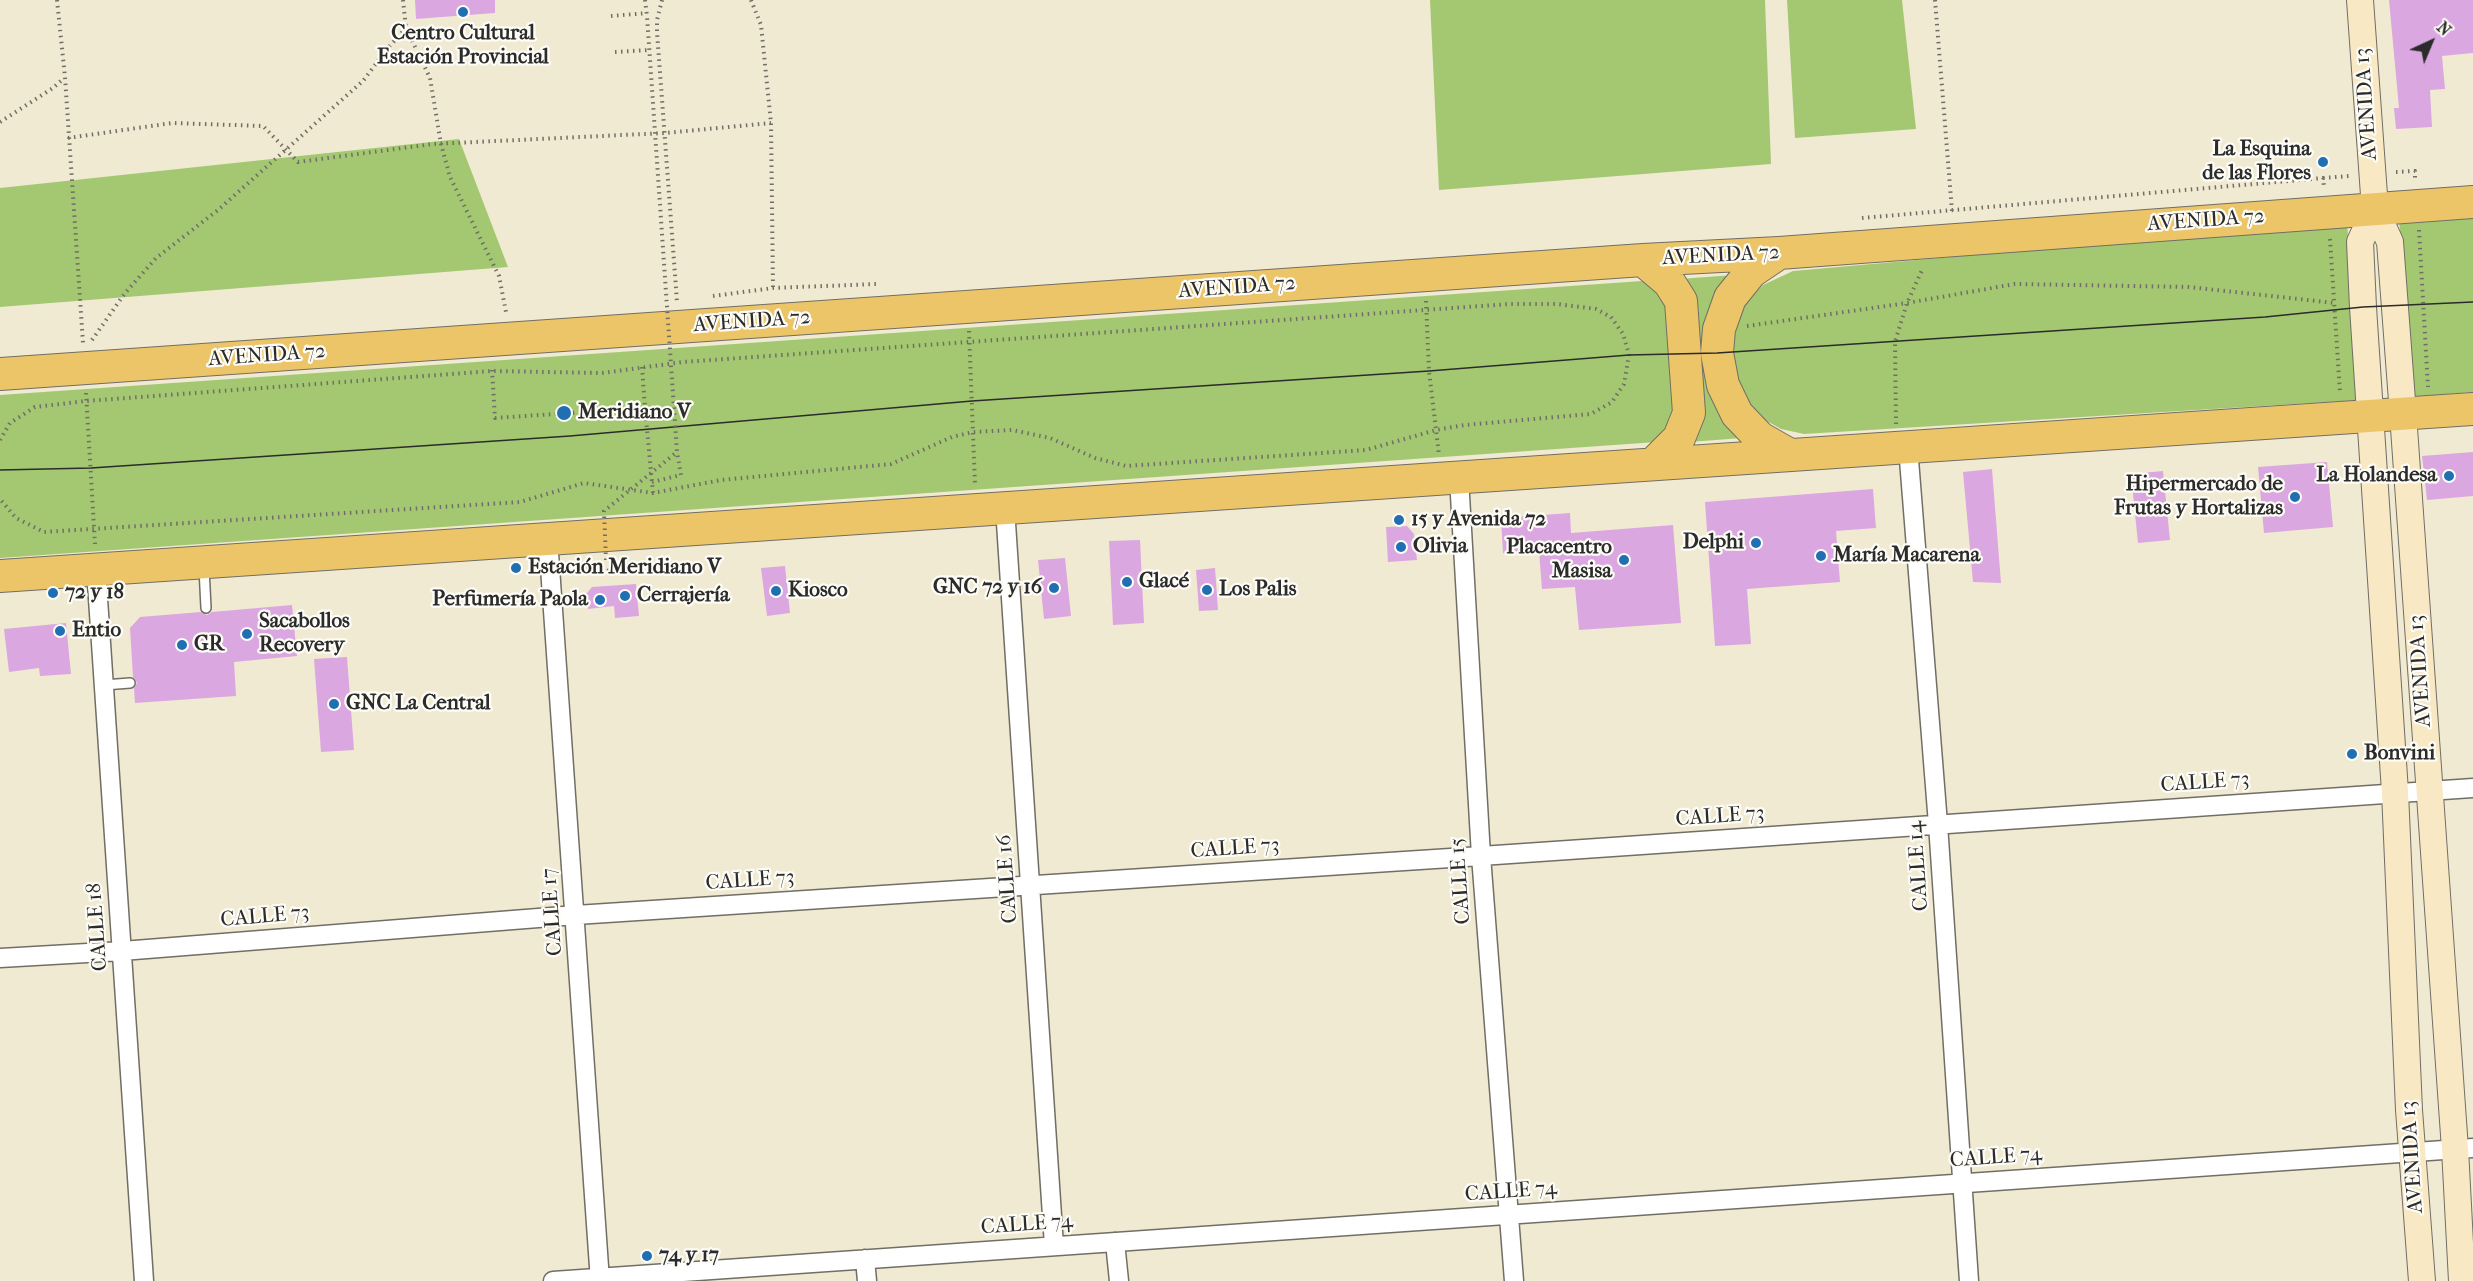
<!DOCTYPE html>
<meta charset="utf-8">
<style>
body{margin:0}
#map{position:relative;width:2473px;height:1281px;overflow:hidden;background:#f1ead2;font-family:"IM FELL French Canon",serif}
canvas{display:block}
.north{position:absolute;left:2401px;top:12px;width:60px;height:60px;-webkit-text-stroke:4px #fdfcf7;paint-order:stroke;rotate:44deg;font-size:16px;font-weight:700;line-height:24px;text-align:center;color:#2b2b2b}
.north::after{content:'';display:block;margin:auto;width:21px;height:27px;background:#2b2b2b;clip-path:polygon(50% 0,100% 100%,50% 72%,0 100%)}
</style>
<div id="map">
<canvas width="2473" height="1281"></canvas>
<div class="north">N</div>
</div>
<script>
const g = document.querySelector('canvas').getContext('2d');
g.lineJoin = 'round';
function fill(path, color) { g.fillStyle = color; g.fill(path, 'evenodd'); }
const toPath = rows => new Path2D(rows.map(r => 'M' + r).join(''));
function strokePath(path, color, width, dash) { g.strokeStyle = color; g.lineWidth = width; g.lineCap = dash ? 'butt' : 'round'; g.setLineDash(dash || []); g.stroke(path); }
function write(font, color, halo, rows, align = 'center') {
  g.font = font + ' "IM FELL French Canon",serif'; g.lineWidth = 4.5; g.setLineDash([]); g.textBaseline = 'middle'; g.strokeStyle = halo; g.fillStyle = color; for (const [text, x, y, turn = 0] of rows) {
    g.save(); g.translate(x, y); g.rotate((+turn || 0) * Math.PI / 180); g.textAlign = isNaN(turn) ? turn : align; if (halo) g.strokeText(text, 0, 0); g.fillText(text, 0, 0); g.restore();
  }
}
fill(toPath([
 [1430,0,1765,0,1771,164,1439,190],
 [1787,0,1902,0,1916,129,1795,138],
 [459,139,508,267,0,307,0,188],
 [2473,214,2473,392,2412,397,2399,219],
 [2347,222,2360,400,1804,434,1781,429,1758,416,1740,396,1728,339,1741,308,1763,285,1793,271],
 [1734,275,1704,325,1702,360,1708,391,1723,417,1742,438,1690,442,1679,279],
 [1642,281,1656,286,1666,296,1678,418,1657,442,0,558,0,395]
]), '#a4c872');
fill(toPath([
 [415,0,495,0,495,13,416,19],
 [2389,0,2473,0,2473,53,2442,56,2445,89,2430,90,2432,127,2396,129,2394,108,2399,108],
 [2473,452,2473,496,2427,500,2422,456],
 [2327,462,2333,527,2264,533,2258,467],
 [1992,469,2001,583,1973,582,1963,472],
 [2163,471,2170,540,2138,543,2131,474],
 [1873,489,1876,528,1836,531,1840,582,1747,589,1751,644,1715,646,1705,502],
 [1570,513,1571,533,1673,525,1681,623,1579,630,1575,587,1542,589,1539,551,1503,553,1501,518],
 [1407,526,1414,534,1417,560,1388,562,1386,527],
 [1140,540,1144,623,1113,625,1109,541],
 [1065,558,1071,616,1044,619,1038,560],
 [785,566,790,613,767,616,761,568],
 [1215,568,1218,610,1199,611,1196,570],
 [636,584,639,616,615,618,614,606,588,609,586,594,592,587],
 [292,605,297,656,234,662,236,696,135,703,134,688,137,683,133,677,130,628,140,617,201,612,207,615,212,612],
 [66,623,71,674,40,676,39,668,9,672,4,629],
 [347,657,354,750,321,752,314,659]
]), '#dba7e1');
const lane = toPath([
 [204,568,206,608],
 [104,685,130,683]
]);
const street = toPath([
 [1908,447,1938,824,1969,1281],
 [1459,478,1481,856,1514,1281],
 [1005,508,1054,1246],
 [548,539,600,1281],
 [96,569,144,1281],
 [0,958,122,951,576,915,1481,856,2473,788],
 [1115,1242,1119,1281],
 [865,1259,867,1281],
 [553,1281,2473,1148]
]);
const secondary = toPath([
 [2360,0,2375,209,2390,242,2403,414,2455,1149,2462,1281],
 [2375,209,2360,242,2363,307,2395,792,2409,1110,2422,1281]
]);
const highway = toPath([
 [1779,253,1751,272,1730,298,1719,329,1717,353,1723,385,1737,414,1760,438,1790,455],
 [1643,260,1669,282,1681,301,1689,413,1679,438,1653,464],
 [0,374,1643,260,1779,253,2473,202],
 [0,576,2473,409]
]);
strokePath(lane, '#706e65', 12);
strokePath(street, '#706e65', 21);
strokePath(secondary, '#706e65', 28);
strokePath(highway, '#706e65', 34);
strokePath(toPath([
 [57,0,65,77,83,343],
 [403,0,406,28,430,78,441,144,450,177,499,276,506,312],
 [645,0,647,16],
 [662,0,657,20,657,32,677,302],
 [751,0,761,25,771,123,773,289],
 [1935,0,1952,211],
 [611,16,647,13],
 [615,52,649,50],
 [0,122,53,88,64,78],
 [68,138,172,123,263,126,298,162,433,144,665,133,771,123],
 [2396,172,2415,171,2415,181],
 [2323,178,2350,176],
 [1862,218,2323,178,2324,187],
 [2419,230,2428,387],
 [2330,239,2340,393],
 [713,296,773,288,876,284],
 [1426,301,1429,371,1439,455],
 [1747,326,1907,303,2015,284,2189,287,2335,303],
 [969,331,975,485],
 [92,340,125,293,156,258,218,210,363,81,387,49,406,28],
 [642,367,645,408],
 [492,370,495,418,645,408,653,493],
 [86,393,95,544],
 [1896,424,1895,342,1907,303,1923,268],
 [0,440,10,423,35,407,86,401,492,371,602,373,683,362,1510,304,1557,304,1596,309,1611,317,1623,334,1629,355,1624,384,1612,402,1591,414,1465,425,1436,430,1366,450,1126,466,1095,458,1050,438,1012,430,973,432,952,437,891,464,721,480,653,493,584,483,520,502,44,532,16,518,0,499],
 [652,482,681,475,677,452],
 [587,561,588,572,621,570,621,559]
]), '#706e65', 4, [1.5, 4.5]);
strokePath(lane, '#fff', 9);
strokePath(street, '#fff', 18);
strokePath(secondary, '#f8e8c3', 26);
strokePath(highway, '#edc569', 32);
strokePath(toPath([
 [0,470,91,468,570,436,972,401,1429,371,1629,355,1717,353,2265,317,2363,307,2473,302]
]), '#2b2b2b', 1.5);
strokePath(toPath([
 [606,560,604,511,677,452,647,16]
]), '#706e65', 4, [1.5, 4.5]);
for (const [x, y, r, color] of [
 [463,12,6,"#1f6fb2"],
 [2323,162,6,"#1f6fb2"],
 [564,413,8,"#1f6fb2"],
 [2449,476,6,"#1f6fb2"],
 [2295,497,6,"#1f6fb2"],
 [1399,520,6,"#1f6fb2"],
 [1756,543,6,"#1f6fb2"],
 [1401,547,6,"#1f6fb2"],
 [1821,556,6,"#1f6fb2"],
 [1624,560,6,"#1f6fb2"],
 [516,568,6,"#1f6fb2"],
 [1127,582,6,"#1f6fb2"],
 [1054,588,6,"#1f6fb2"],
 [1207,590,6,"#1f6fb2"],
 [776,591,6,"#1f6fb2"],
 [53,593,6,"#1f6fb2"],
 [625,596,6,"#1f6fb2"],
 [600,600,6,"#1f6fb2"],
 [60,631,6,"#1f6fb2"],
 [247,634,6,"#1f6fb2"],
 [182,645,6,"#1f6fb2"],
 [334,704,6,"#1f6fb2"],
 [2352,754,6,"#1f6fb2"],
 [647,1256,6,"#1f6fb2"]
]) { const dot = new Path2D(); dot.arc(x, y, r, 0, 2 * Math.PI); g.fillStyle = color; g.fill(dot); strokePath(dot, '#fdfcf7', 2); }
write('bold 21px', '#2b2b2b', '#fdfcf7', [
 ["Centro Cultural",463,34,"center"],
 ["Estación Provincial",463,58,"center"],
 ["La Esquina",2311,150,"right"],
 ["de las Flores",2311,174,"right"],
 ["Meridiano V",578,413],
 ["La Holandesa",2437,476,"right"],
 ["Hipermercado de",2283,485,"right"],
 ["Frutas y Hortalizas",2283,509,"right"],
 ["15 y Avenida 72",1411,520],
 ["Delphi",1744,543,"right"],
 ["Olivia",1413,547],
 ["Placacentro",1612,548,"right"],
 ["Masisa",1612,572,"right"],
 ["María Macarena",1833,556],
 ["Estación Meridiano V",528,568],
 ["Glacé",1139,582],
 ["GNC 72 y 16",1042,588,"right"],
 ["Los Palis",1219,590],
 ["Kiosco",788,591],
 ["72 y 18",65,593],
 ["Cerrajería",637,596],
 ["Perfumería Paola",588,600,"right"],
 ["Sacabollos",259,622],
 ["Recovery",259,646],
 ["Entio",72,631],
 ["GR",194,645],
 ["GNC La Central",346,704],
 ["Bonvini",2364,754],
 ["74 y 17",659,1256]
], 'left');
write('21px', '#2b2b2b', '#fdfcf7', [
 ["AVENIDA 13",2367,104,-94],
 ["AVENIDA 72",2206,221,-4],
 ["AVENIDA 72",1721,256,-3],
 ["AVENIDA 72",1237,288,-4],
 ["AVENIDA 72",752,322,-4],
 ["AVENIDA 72",267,356,-4],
 ["AVENIDA 13",2421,671,-94],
 ["CALLE 73",2205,783,-4],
 ["CALLE 73",1720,817,-4],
 ["CALLE 73",1235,849,-4],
 ["CALLE 14",1919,866,-94],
 ["CALLE 16",1008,879,-94],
 ["CALLE 73",750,881,-4],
 ["CALLE 15",1461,881,-94],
 ["CALLE 17",553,912,-94],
 ["CALLE 73",265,917,-5],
 ["CALLE 18",98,927,-94],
 ["AVENIDA 13",2413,1157,-94],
 ["CALLE 74",1996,1158,-4],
 ["CALLE 74",1511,1192,-4],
 ["CALLE 74",1027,1225,-4]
]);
</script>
